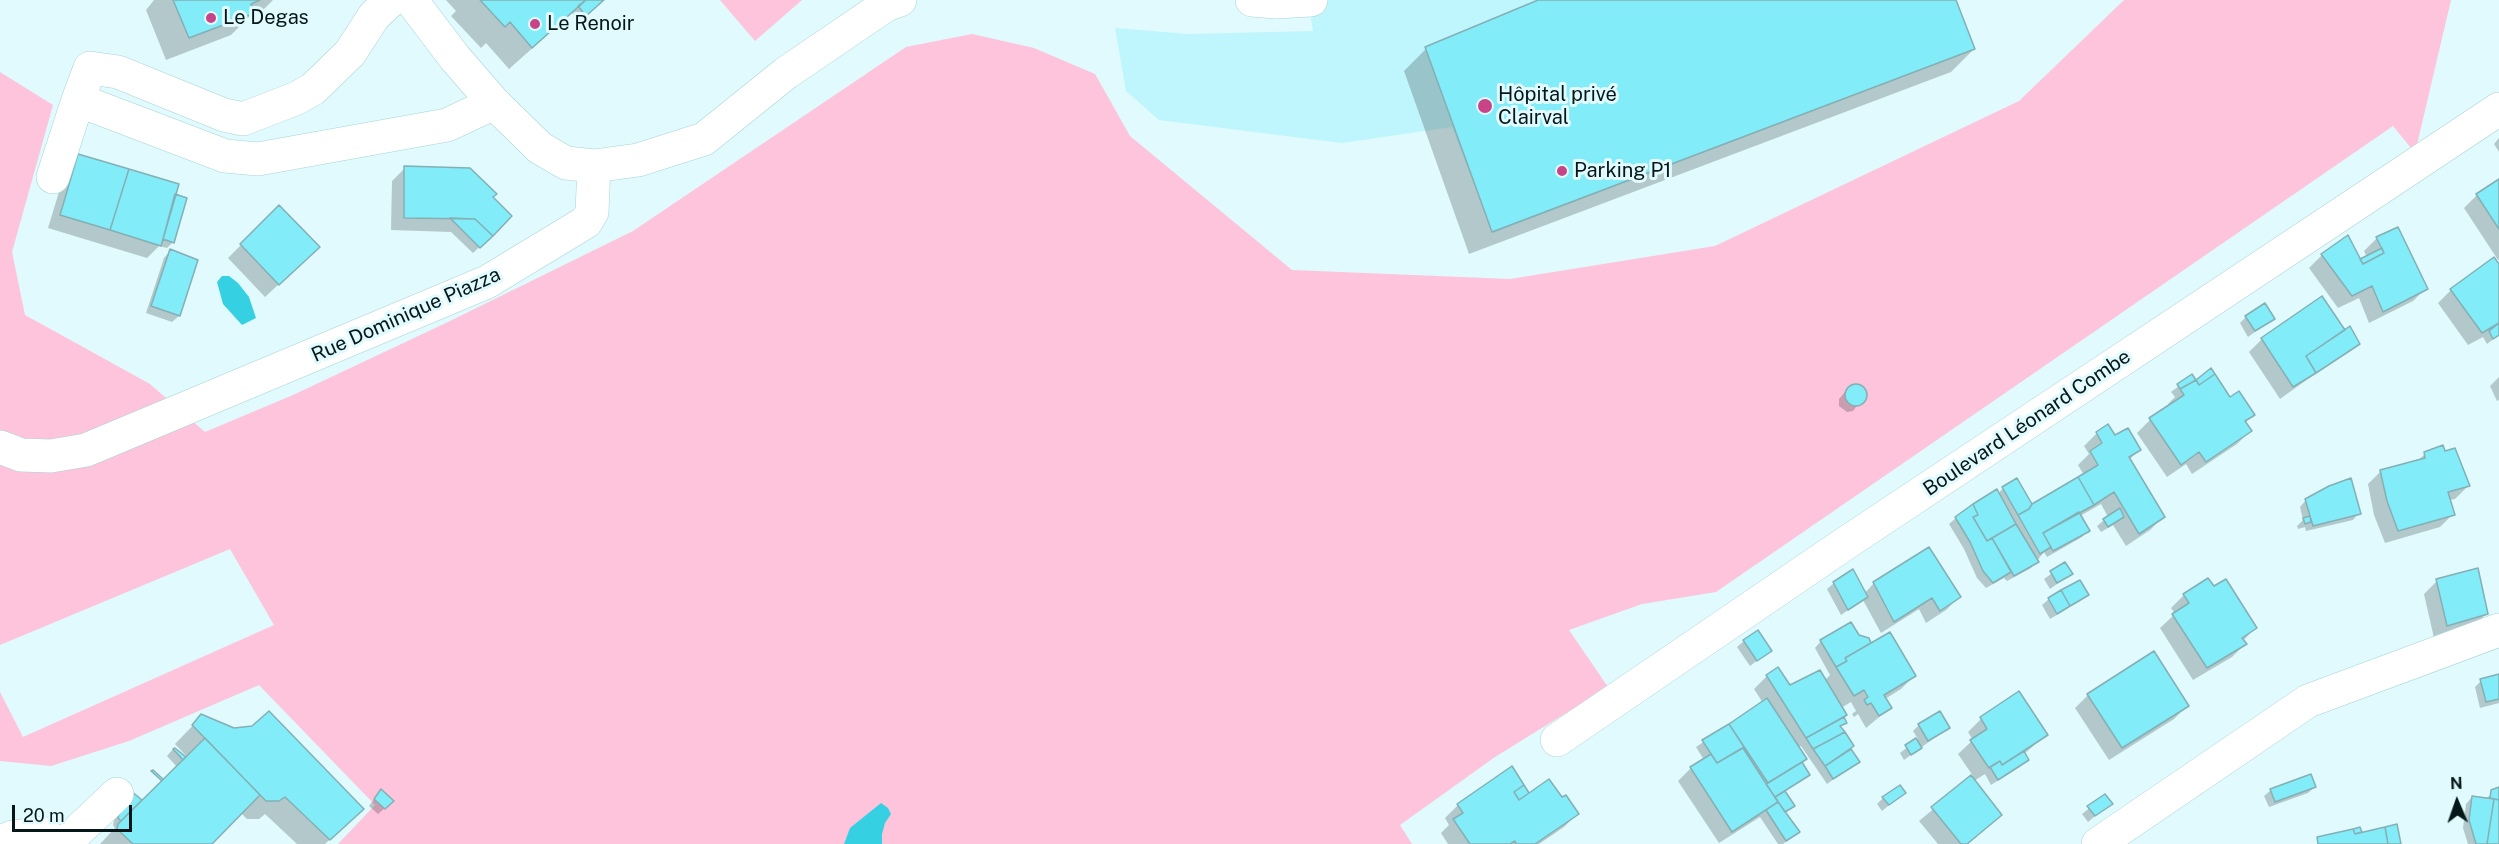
<!DOCTYPE html>
<meta charset="utf-8">
<style>
body{margin:0}
#map{position:relative;width:2499px;height:844px;overflow:hidden;background:#e0fafd;font-family:"Public Sans",sans-serif}
canvas{display:block}
.north{position:absolute;left:2427px;top:772px;width:60px;height:60px;-webkit-text-stroke:4px #e0fafd;paint-order:stroke;rotate:358deg;font-size:16px;font-weight:700;line-height:24px;text-align:center;color:#061719}
.north::after{content:'';display:block;margin:auto;width:21px;height:27px;background:#061719;clip-path:polygon(50% 0,100% 100%,50% 72%,0 100%)}
.scale{position:absolute;left:12px;top:805px;width:120px;height:27px;box-sizing:border-box;border:3px solid #061719;border-top:0;padding-left:8px;font-size:18px;line-height:21px;white-space:nowrap;color:#061719;-webkit-text-stroke:4px #e0fafd;paint-order:stroke}
</style>
<div id="map">
<canvas width="2499" height="844"></canvas>
<div class="north">N</div>
<div class="scale">20 m</div>
</div>
<script>
const g = document.querySelector('canvas').getContext('2d');
g.lineJoin = 'round';
function fill(path, color) { g.fillStyle = color; g.fill(path, 'evenodd'); }
const toPath = rows => new Path2D(rows.map(r => 'M' + r).join(''));
function strokePath(path, color, width, dash) { g.strokeStyle = color; g.lineWidth = width; g.lineCap = dash ? 'butt' : 'round'; g.setLineDash(dash || []); g.stroke(path); }
function write(font, color, halo, rows, align = 'center') {
  g.font = font + ' "Public Sans",sans-serif'; g.lineWidth = 6; g.setLineDash([]); g.textBaseline = 'middle'; g.strokeStyle = halo; g.fillStyle = color; for (const [text, x, y, turn = 0] of rows) {
    g.save(); g.translate(x, y); g.rotate((+turn || 0) * Math.PI / 180); g.textAlign = isNaN(turn) ? turn : align; if (halo) g.strokeText(text, 0, 0); g.fillText(text, 0, 0); g.restore();
  }
}
fill(toPath([
 [1308,0,1956,0,1975,49,1493,233,1452,127,1342,143,1159,120,1126,91,1115,28,1188,34,1313,31]
]), '#bff6fd');
fill(toPath([
 [720,0,802,0,755,41],
 [2124,0,2451,0,2415,153,2393,126,1716,592,1642,604,1569,630,1608,687,1495,757,1400,825,1412,844,338,844,375,805,259,685,129,741,51,766,0,761,0,692,23,737,274,625,230,549,0,645,0,72,53,105,12,252,25,315,150,384,205,432,293,395,448,322,633,231,906,47,972,34,1034,48,1095,74,1130,136,1292,270,1510,279,1715,246,2019,101]
]), '#fdc4db');
fill(toPath([
 [222,276,229,276,238,283,249,297,256,318,242,325,223,304,217,282],
 [881,803,888,808,891,814,885,823,882,834,882,844,844,844,850,828]
]), '#35d0e2');
fill(toPath([
 [154,0,273,0,261,12,249,17,231,35,166,60,146,10],
 [446,0,603,0,579,21,572,13,509,69,486,43,481,48,451,16,456,11],
 [1542,0,1954,0,1974,49,1951,72,1469,254,1404,71,1426,49],
 [2499,138,2499,152,2494,144],
 [79,156,173,242,167,248,159,246,147,258,48,228,66,169],
 [405,168,491,197,492,235,473,253,451,232,391,230,392,181],
 [2499,181,2499,260,2498,260,2464,208,2477,195],
 [279,207,305,260,265,297,228,258],
 [2377,238,2426,288,2413,301,2369,323,2359,298,2338,308,2309,268,2322,255,2360,261,2367,257,2364,251],
 [170,251,196,261,179,316,172,322,146,313,164,258],
 [2499,267,2499,335,2487,344,2483,337,2468,345,2438,303,2451,290],
 [2321,298,2344,332,2358,343,2280,399,2249,352,2262,339],
 [2246,317,2273,319,2248,337,2240,323],
 [2192,376,2195,382,2230,399,2253,415,2245,423,2250,431,2237,444,2192,474,2186,464,2167,477,2137,433,2150,420,2170,406,2168,404,2175,397,2171,392],
 [2499,377,2499,400,2497,401,2490,386],
 [1859,385,1864,389,1865,395,1853,411,1847,412,1839,406,1839,399,1849,387],
 [2097,433,2114,437,2139,450,2129,460,2163,517,2150,530,2126,546,2113,525,2101,532,2097,526,2108,517,2101,504,2080,516,2088,530,2082,537,2047,557,2044,552,2031,568,2007,581,2004,578,1986,588,1977,578,1964,549,1949,524,1956,518,1998,494,2003,488,2031,506,2084,475,2078,465,2089,454,2084,446],
 [2425,454,2468,486,2455,499,2449,500,2453,514,2440,527,2385,543,2374,515,2368,484,2381,471,2416,462],
 [2306,500,2359,513,2353,520,2306,531,2305,527,2298,529,2297,526,2303,520,2300,507],
 [2065,564,2071,574,2050,589,2044,579],
 [2437,581,2487,613,2474,626,2434,638,2424,594],
 [1834,583,1864,594,1874,583,1959,597,1946,610,1926,623,1919,609,1881,633,1863,600,1841,615,1827,589],
 [2087,595,2080,601,2050,619,2042,605,2049,599],
 [2184,595,2255,628,2243,641,2245,644,2232,657,2193,680,2160,628,2175,614,2171,608],
 [1858,636,1914,676,1901,689,1885,699,1890,708,1866,728,1858,714,1854,717,1852,714,1856,711,1851,702,1841,708,1845,715,1843,717,1845,722,1839,728,1852,746,1849,749,1858,762,1827,784,1801,746,1798,747,1801,763,1809,775,1784,792,1793,806,1785,813,1798,832,1783,844,1778,844,1760,817,1719,843,1678,781,1691,768,1704,760,1696,747,1763,703,1754,689,1767,676,1789,687,1825,680,1830,675,1815,648,1821,641],
 [1744,641,1770,651,1750,666,1737,647],
 [2499,676,2499,703,2480,708,2475,687,2481,681],
 [2019,693,2046,735,2024,754,2028,760,2021,766,1991,785,1985,774,1974,781,2000,815,1968,844,1938,844,1919,821,1973,776,1958,754,1973,740,1968,732,1981,719],
 [2088,695,2187,706,2174,719,2109,760,2075,708],
 [202,716,361,809,325,844,297,844,265,814,259,819,247,819,241,813,210,844,100,844,115,828,113,825,115,816,126,791,142,802,177,767,167,756,173,749,188,761,189,759,175,744],
 [1919,725,1948,728,1904,760,1900,753,1918,739,1913,731],
 [1512,769,1527,792,1522,800,1549,781,1562,799,1566,797,1577,814,1564,827,1539,844,1448,844,1441,833,1449,825,1445,818,1458,805],
 [1516,792,1525,805,1522,807,1513,794],
 [2315,787,2308,793,2269,807,2264,796,2271,790],
 [2499,789,2499,844,2468,844,2463,828,2466,804,2472,797,2485,799],
 [1904,793,1882,811,1877,804,1883,798],
 [2105,796,2111,803,2088,822,2082,814],
 [375,798,392,802,378,814,369,806]
]), '#0003');
const building = toPath([
 [173,0,260,0,251,4,255,13,189,38,173,0],
 [480,0,586,0,532,48,510,22,505,27,480,0],
 [586,0,604,0,586,16,578,6,586,0],
 [1538,0,1956,0,1975,49,1492,232,1425,47,1538,0],
 [78,154,129,169,110,230,60,215,78,154],
 [404,166,470,168,497,194,493,197,512,216,493,236,475,219,404,218,404,166],
 [129,169,179,184,161,246,110,230,129,169],
 [2499,179,2499,229,2476,194,2499,179],
 [175,194,187,198,174,243,163,239,175,194],
 [279,205,320,247,279,285,240,244,279,205],
 [450,218,475,219,493,236,480,248,450,218],
 [2398,227,2428,289,2383,312,2372,286,2352,296,2321,254,2348,235,2363,264,2384,253,2376,237,2398,227],
 [2382,248,2384,253,2363,264,2360,259,2382,248],
 [170,249,198,260,180,316,151,306,170,249],
 [2494,257,2499,264,2499,323,2482,333,2450,289,2494,257],
 [2322,296,2345,330,2306,356,2316,373,2293,387,2261,338,2322,296],
 [2265,303,2275,319,2255,331,2245,316,2265,303],
 [2499,323,2499,335,2493,339,2489,331,2499,323],
 [2350,326,2360,344,2316,373,2306,356,2350,326],
 [2211,368,2215,374,2199,385,2196,380,2211,368],
 [2192,374,2196,380,2180,389,2177,384,2192,374],
 [2215,374,2230,397,2239,391,2255,415,2245,421,2252,431,2206,462,2199,452,2181,465,2149,418,2184,395,2180,389,2196,380,2199,385,2215,374],
 '1845 395a11 11 0 1 1 22 0a11 11 0 1 1-22 0Z',
 [2108,424,2115,435,2128,428,2141,450,2129,457,2165,517,2139,534,2114,492,2094,505,2078,477,2098,465,2090,451,2102,443,2096,432,2108,424],
 [2443,445,2445,451,2455,448,2470,486,2448,492,2455,515,2398,531,2387,501,2380,470,2425,458,2424,452,2443,445],
 [2078,477,2094,505,2043,533,2051,547,2040,554,2018,515,2029,509,2032,504,2078,477],
 [2017,478,2032,504,2029,509,2018,515,2002,487,2017,478],
 [2351,478,2361,514,2313,526,2305,499,2329,486,2351,478],
 [1997,489,2016,524,1987,541,1973,517,1978,515,1973,504,1997,489],
 [1973,504,1978,515,1973,517,1987,541,1992,538,2011,572,1993,583,1983,571,1970,542,1955,517,1973,504],
 [2120,508,2124,517,2108,527,2103,519,2120,508],
 [2079,512,2090,531,2053,551,2043,533,2079,512],
 [2310,516,2311,522,2305,524,2303,518,2310,516],
 [2016,524,2039,562,2014,576,1992,538,2016,524],
 [1929,547,1961,597,1940,611,1932,598,1894,622,1873,582,1929,547],
 [2065,562,2073,574,2057,583,2050,571,2065,562],
 [2478,568,2488,614,2447,626,2436,579,2478,568],
 [1853,569,1868,597,1848,610,1833,582,1853,569],
 [2208,578,2214,586,2226,579,2257,628,2242,638,2247,644,2207,668,2172,614,2189,603,2183,594,2208,578],
 [2080,580,2089,595,2070,606,2061,590,2080,580],
 [2061,590,2070,606,2057,614,2048,598,2061,590],
 [1851,622,1859,635,1869,638,1871,643,1845,658,1847,661,1836,667,1820,640,1851,622],
 [1758,630,1772,651,1757,661,1743,640,1758,630],
 [1890,632,1916,676,1884,695,1892,708,1879,716,1871,703,1867,705,1864,700,1868,697,1864,690,1854,696,1836,667,1847,661,1845,658,1890,632],
 [2154,651,2189,706,2122,748,2087,694,2154,651],
 [1778,667,1790,685,1820,670,1847,715,1806,738,1766,675,1778,667],
 [2499,674,2499,699,2486,702,2480,679,2499,674],
 [2019,691,2048,735,2002,765,2000,761,1989,768,1970,740,1987,729,1980,717,2019,691],
 [1767,698,1807,759,1768,783,1729,724,1767,698],
 [269,711,364,809,330,840,285,797,279,801,266,801,192,725,201,714,234,728,252,726,269,711],
 [1940,711,1950,728,1928,741,1918,724,1940,711],
 [1844,717,1847,723,1840,726,1845,732,1813,749,1806,738,1844,717],
 [1729,724,1744,747,1717,763,1702,740,1729,724],
 [1845,732,1854,746,1825,766,1813,749,1845,732],
 [205,738,260,795,212,844,133,844,117,829,118,824,205,738],
 [1916,738,1922,748,1911,755,1905,745,1916,738],
 [175,748,186,757,183,760,173,749,175,748],
 [1743,748,1778,802,1732,832,1690,767,1711,754,1717,763,1743,748],
 [1851,749,1860,762,1833,779,1825,766,1851,749],
 [2024,751,2029,760,1998,780,1990,767,2000,761,2002,765,2024,751],
 [1802,762,1810,775,1775,797,1766,784,1802,762],
 [1512,766,1524,785,1514,792,1519,800,1549,779,1562,797,1566,795,1579,814,1535,844,1516,844,1515,841,1510,844,1470,844,1453,819,1463,813,1457,804,1512,766],
 [153,770,163,779,162,781,151,771,153,770],
 [2311,774,2316,787,2275,802,2270,789,2311,774],
 [1971,775,2002,815,1967,844,1961,844,1931,807,1971,775],
 [1524,785,1529,793,1519,800,1514,792,1524,785],
 [1900,785,1906,793,1889,805,1882,797,1900,785],
 [2499,787,2499,800,2490,798,2491,790,2499,787],
 [381,789,394,801,385,809,374,799,381,789],
 [131,791,142,800,121,821,118,818,121,808,131,791],
 [1785,791,1795,806,1785,812,1775,797,1785,791],
 [2105,794,2113,804,2095,816,2087,806,2105,794],
 [2472,796,2494,799,2487,844,2476,844,2469,820,2472,796],
 [2494,799,2499,800,2499,844,2487,844,2494,799],
 [1778,802,1800,832,1786,841,1766,810,1778,802],
 [2397,824,2401,844,2388,844,2385,827,2397,824],
 [2360,827,2362,832,2355,834,2353,829,2360,827],
 [2385,827,2388,844,2318,844,2317,837,2353,829,2355,834,2385,827]
]);
fill(building, '#82ecf9');
strokePath(building, '#84afb4', 1.5);
const minor = toPath([
 [391,0,374,16,350,53,313,89,297,98,243,119,224,115,118,72,90,68,78,100,225,156,258,159,447,125,494,103],
 [411,0,455,58,494,103,540,148,566,163,594,166,638,160,704,139,786,73,886,5,900,0],
 [1252,0,1276,2,1311,0],
 [53,177,78,100],
 [0,447,21,455,51,456,86,450,487,282,586,222,592,212,594,166],
 [1557,740,1846,543,2499,109],
 [0,843,12,837,42,833,59,844],
 [64,844,117,794],
 [2098,844,2308,701,2499,630]
]);
strokePath(minor, '#a8d3d9', 34);
strokePath(minor, '#fff', 33);
for (const [x, y, r, color] of [
 [211,18,6,"#c84488"],
 [535,24,6,"#c84488"],
 [1485,106,8,"#c84488"],
 [1562,171,6,"#c84488"]
]) { const dot = new Path2D(); dot.arc(x, y, r, 0, 2 * Math.PI); g.fillStyle = color; g.fill(dot); strokePath(dot, '#e0fafd', 2); }
write('20px', '#061719', '#e0fafd', [
 ["Le Degas",223,18],
 ["Le Renoir",547,24],
 ["Hôpital privé",1498,95],
 ["Clairval",1498,118],
 ["Parking P1",1574,171]
], 'left');
write('20px', '#061719', '#e0fafd', [
 ["Rue Dominique Piazza",406,315,-24],
 ["Boulevard Léonard Combe",2027,423,-34]
]);
</script>
